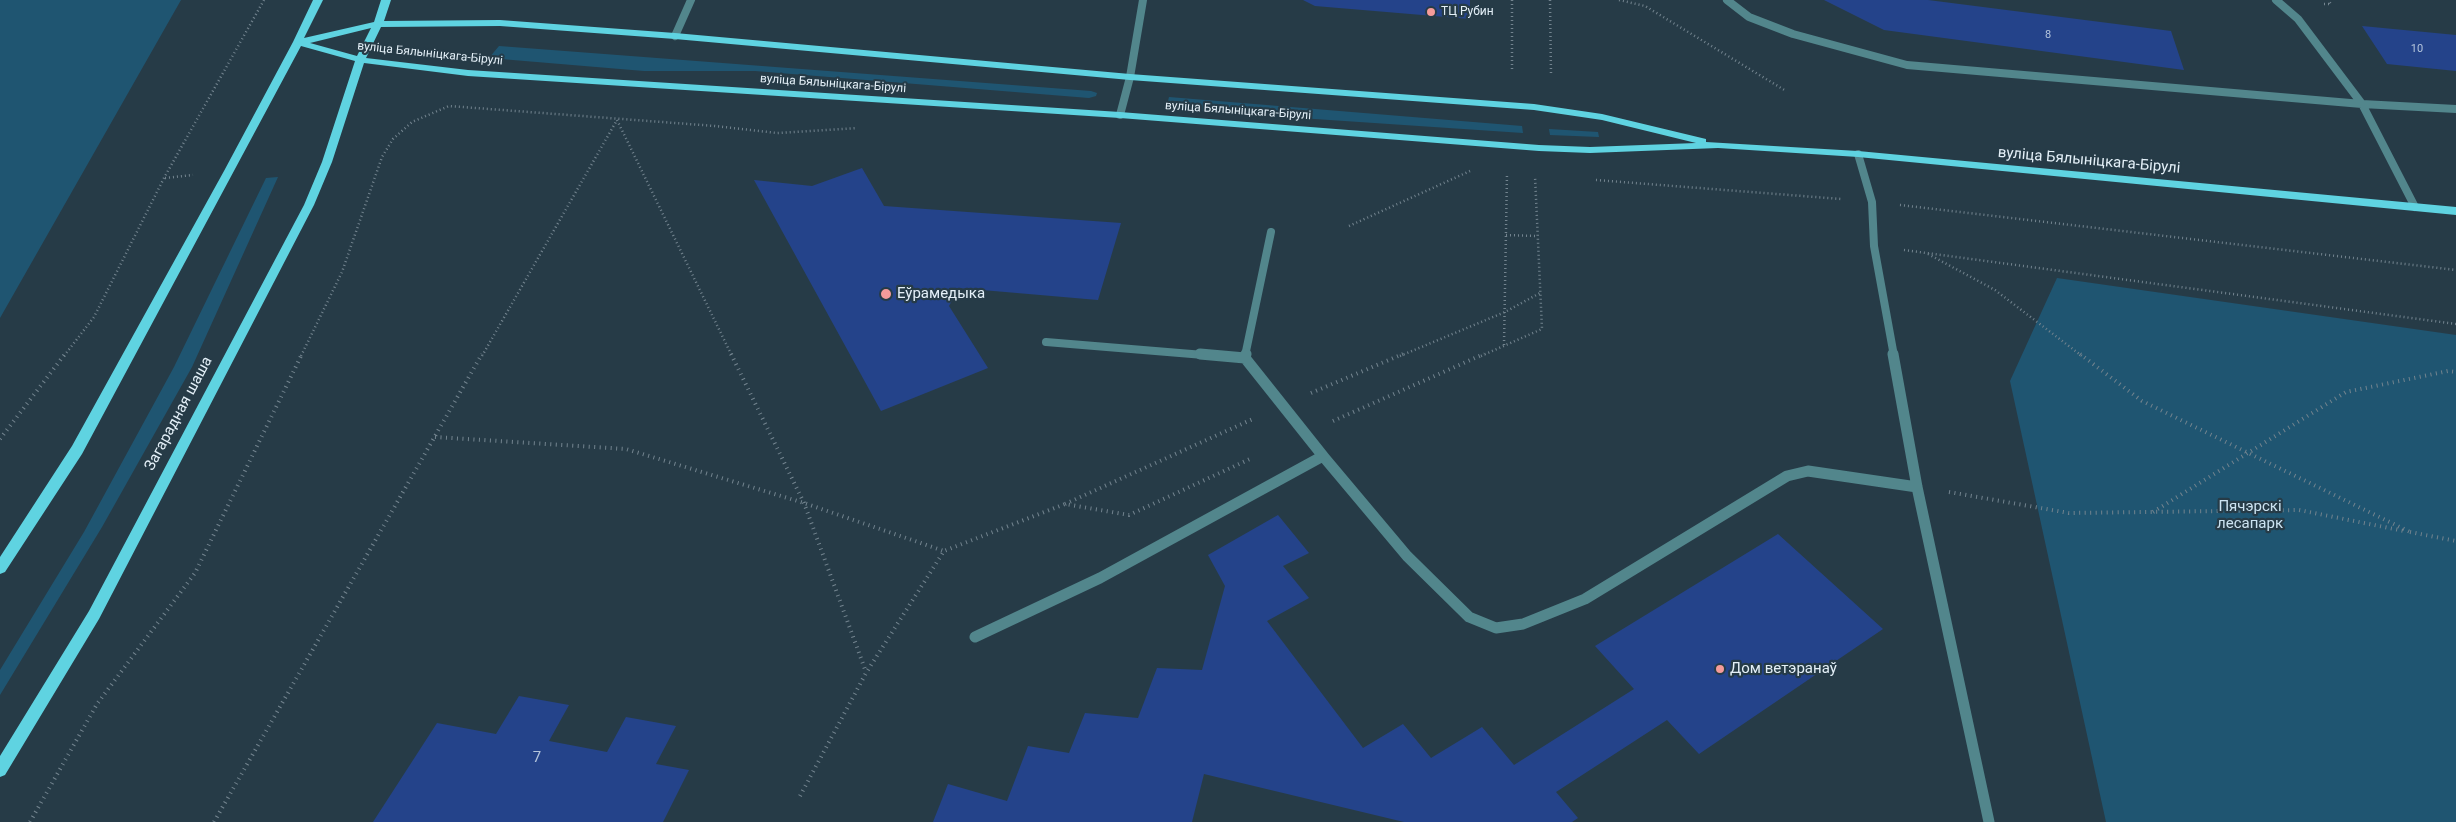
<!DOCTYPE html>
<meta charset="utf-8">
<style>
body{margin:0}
canvas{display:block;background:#263b47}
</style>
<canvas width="2456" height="822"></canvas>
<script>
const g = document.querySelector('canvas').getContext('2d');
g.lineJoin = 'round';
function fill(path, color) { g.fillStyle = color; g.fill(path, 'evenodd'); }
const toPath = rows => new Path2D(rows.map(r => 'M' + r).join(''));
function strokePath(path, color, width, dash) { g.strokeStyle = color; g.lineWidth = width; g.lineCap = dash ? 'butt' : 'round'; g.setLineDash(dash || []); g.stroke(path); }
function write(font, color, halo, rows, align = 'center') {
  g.font = font + ' Roboto,sans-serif'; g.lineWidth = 4.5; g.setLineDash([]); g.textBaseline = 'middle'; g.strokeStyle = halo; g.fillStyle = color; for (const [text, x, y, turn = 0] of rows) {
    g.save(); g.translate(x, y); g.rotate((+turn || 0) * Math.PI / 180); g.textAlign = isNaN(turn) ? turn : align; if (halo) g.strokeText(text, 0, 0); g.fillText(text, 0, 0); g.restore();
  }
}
fill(toPath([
 [0,0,181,0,0,318],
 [499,46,1091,91,1097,93,1096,96,1089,98,755,71,644,71,489,58],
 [1169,97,1522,126,1523,133,1166,109],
 [1549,129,1598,132,1599,137,1550,135],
 [278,177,192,367,102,527,0,695,0,670,84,532,174,367,266,178],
 [2057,278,2456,335,2456,822,2106,822,2010,381]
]), '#1f5571');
fill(toPath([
 [1303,0,1470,0,1470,19,1315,6],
 [1824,0,1928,0,2171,31,2184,70,1884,30],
 [2362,26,2456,35,2456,71,2387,64],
 [862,168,884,206,1121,223,1098,300,959,288,949,306,988,368,881,411,754,180,812,186],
 [1278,515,1309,553,1283,566,1309,598,1267,621,1363,748,1403,724,1431,758,1482,727,1514,765,1634,689,1595,646,1778,534,1883,629,1699,754,1667,720,1556,792,1578,818,1572,822,1404,822,1204,774,1192,822,933,822,948,784,1007,801,1028,746,1069,753,1085,713,1138,718,1157,668,1202,670,1225,586,1208,555],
 [519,696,569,705,549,741,607,752,626,717,676,726,656,764,689,770,663,822,373,822,437,723,496,734]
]), '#24438a');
strokePath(toPath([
 [1512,0,1512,70],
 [1550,0,1551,74],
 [1619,0,1645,6,1786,91],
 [2324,4,2331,4,2328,0],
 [617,120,732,356],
 [165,178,193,175],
 [1596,180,1841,199],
 [1900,205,2456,270],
 [1349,226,1470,171],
 [1506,235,1537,236],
 [1904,250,2456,324],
 [1928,254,1995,290,2082,356],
 [1504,345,1507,173],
 [64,356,94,317,164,178,264,0],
 [301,356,342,272,382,157,393,139,412,122,449,106,715,126,777,133,857,128],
 [482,356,617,120],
 [1400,356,1505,312,1540,293],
 [1481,356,1542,329,1535,176]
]), '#73848f', 2.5, [1, 3]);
strokePath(toPath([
 [731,354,804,503,866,672],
 [2080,354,2142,401,2410,532],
 [1311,393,1403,354],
 [1333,421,1484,354],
 [435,437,626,449,804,503,944,551],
 [0,439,65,354],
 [1949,492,2069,513,2299,510,2404,531],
 [1065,504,1255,418],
 [2153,512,2346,392,2448,371,2456,372],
 [2410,532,2456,541],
 [800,796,866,673,944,551,1065,504,1129,515,1252,458],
 [30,822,97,704,195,573,302,354],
 [214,822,482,354]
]), '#73848f', 4, [1, 4.5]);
strokePath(toPath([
 [1727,0,1749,17,1793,34,1907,65,2362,104,2456,109],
 [2276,0,2298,19,2362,104,2415,207],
 [675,36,691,0],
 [1130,77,1143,0],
 [1858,154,1872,202,1874,246,1894,356],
 [1046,342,1216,356],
 [1245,356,1271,232]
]), '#52868c', 8);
strokePath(toPath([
 [1200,354,1245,358,1323,456],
 [1893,354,1917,487,1989,822],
 [1245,358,1246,354],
 [975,637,1100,578,1323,456,1407,556,1469,617,1496,628,1523,624,1585,599,1787,476,1808,471,1917,487]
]), '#52868c', 11);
strokePath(toPath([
 [1120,115,1130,77]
]), '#52868c', 8);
fill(toPath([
 [313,0,323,0,304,38,374,22,381,0,391,0,384,21,500,20,675,33,1130,74,1534,104,1602,114,1706,139,1706,142,1858,151,2456,207,2456,215,1858,157,1718,148,1590,153,1539,151,1120,118,468,76,364,63,332,162,314,205,99,619,5,775,0,777,0,756,89,611,304,205,322,162,355,61,301,46,82,454,5,572,0,574,0,557,72,446,224,171,293,42,313,0],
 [500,26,675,39,1130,80,1534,110,1602,120,1696,143,1590,147,1539,145,1120,112,468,70,366,58,381,27,500,26],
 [371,28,357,56,310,43,371,28]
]), '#5fd3e1');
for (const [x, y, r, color] of [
 [1431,12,5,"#f59b9a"],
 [886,294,6,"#f59b9a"],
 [1720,669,5,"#f59b9a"]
]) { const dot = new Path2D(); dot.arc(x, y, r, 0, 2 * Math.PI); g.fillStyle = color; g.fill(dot); strokePath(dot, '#263b47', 2); }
write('11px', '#b4c5dc', null, [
 ["8",2048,35],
 ["10",2417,49]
]);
write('12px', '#e4f0f8', '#263b47', [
 ["ТЦ Рубин",1441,12]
], 'left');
write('12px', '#e4f0f8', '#263b47', [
 ["вуліца Бялыніцкага-Бірулі",430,54,6],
 ["вуліца Бялыніцкага-Бірулі",833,84,4],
 ["вуліца Бялыніцкага-Бірулі",1238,111,4]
]);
write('15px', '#e4f0f8', '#263b47', [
 ["вуліца Бялыніцкага-Бірулі",2089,161,5],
 ["Загарадная шаша",179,414,-62]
]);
write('15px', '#e4f0f8', '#263b47', [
 ["Еўрамедыка",897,294],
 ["Дом ветэранаў",1730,669]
], 'left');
write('15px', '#cce3f1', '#263b47', [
 ["Пячэрскі",2250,507],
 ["лесапарк",2250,524]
]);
write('15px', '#b4c5dc', null, [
 ["7",537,758]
]);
</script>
